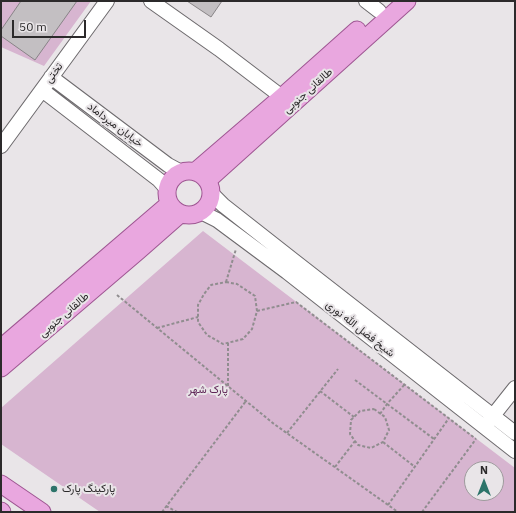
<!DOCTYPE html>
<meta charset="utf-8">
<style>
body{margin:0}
#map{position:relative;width:516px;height:513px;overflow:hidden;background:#e9e5e8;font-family:"IBM Plex Sans",sans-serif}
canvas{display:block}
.frame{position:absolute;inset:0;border:2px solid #2c2a2b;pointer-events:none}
.north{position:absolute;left:464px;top:461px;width:40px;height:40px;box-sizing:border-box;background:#e9e5e8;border:1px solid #9d9a9c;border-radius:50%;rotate:0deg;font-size:11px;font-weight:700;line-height:16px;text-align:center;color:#2c2a2b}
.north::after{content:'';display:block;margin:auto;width:14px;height:18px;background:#2d746a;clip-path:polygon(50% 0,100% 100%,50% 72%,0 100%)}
.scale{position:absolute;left:12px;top:20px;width:74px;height:18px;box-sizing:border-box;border:2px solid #2c2a2b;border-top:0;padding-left:5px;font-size:12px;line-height:14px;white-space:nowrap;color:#2c2a2b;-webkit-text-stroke:3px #e9e5e8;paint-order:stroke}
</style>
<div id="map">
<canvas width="516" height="513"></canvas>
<div class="frame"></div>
<div class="north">N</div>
<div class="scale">50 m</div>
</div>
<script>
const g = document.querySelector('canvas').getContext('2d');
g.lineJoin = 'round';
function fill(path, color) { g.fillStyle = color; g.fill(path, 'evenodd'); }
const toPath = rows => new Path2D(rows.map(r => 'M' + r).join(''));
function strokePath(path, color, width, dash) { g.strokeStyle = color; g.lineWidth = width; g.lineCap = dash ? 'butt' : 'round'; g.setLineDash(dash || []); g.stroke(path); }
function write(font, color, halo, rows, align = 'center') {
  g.font = font + ' "IBM Plex Sans",Vazirmatn,sans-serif'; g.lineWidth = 4; g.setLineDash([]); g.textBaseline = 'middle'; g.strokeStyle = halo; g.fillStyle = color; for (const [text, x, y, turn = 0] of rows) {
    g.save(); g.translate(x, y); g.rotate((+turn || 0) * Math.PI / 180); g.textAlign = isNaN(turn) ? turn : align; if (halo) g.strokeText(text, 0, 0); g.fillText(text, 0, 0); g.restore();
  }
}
fill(toPath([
 [1,1,91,1,44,66,1,47],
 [203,231,515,468,515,512,100,512,1,444,1,408],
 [472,469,496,469,496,493,472,493]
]), '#d7b5d0');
const building = toPath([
 [21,1,77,1,35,60,1,36,1,30,21,1],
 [187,1,222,1,211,17,187,1]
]);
fill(building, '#c3bfc2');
strokePath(building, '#888487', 1);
const minor = toPath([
 [151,1,219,49,282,97],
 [366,1,379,11],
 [51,77,168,165,181,172],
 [42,90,159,180,167,189],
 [1,146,107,1],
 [212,194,223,205,293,260,515,433],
 [201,212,217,220,287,272,515,451],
 [488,422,515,388]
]);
const major = toPath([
 '167 193a22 22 0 1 1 44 0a22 22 0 1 1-44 0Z',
 [196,171,282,97,357,30],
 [208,180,407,1],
 [1,348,169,204],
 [1,368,138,251,180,214],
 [1,484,42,512],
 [1,511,2,512]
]);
strokePath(minor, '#6d6a6d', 16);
strokePath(major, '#9e5692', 19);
strokePath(toPath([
 [226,282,237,284,255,296,257,311,252,329,243,339,223,344,207,335,198,322,198,305,204,294,211,285,226,282],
 [226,282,236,249],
 [117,295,274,424,398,512],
 [257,311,296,302,476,439],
 [157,328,198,317],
 [355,380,434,439],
 [228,386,228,343],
 [320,391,354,417],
 [374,409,385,417,389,430,383,442,371,448,358,445,355,441,350,434,351,420,360,411,374,409],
 [380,414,387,404,405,384],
 [287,433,338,369],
 [383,442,415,467],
 [335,467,355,441],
 [388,505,449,418],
 [166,506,177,512],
 [162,512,246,401],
 [422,512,476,439]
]), '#908d8f', 2, [3, 2]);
strokePath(minor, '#fff', 14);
strokePath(major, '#e9a7df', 17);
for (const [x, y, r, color] of [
 [54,489,4,"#2d746a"]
]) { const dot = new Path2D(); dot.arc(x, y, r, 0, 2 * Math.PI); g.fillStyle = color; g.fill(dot); strokePath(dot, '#e9e5e8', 1.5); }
write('11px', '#2c2a2b', '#e9e5e8', [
 ["تختی",54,73,-54],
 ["طالقانی جنوبی",308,91,-42],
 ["خیابان میرداماد",115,125,37],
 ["طالقانی جنوبی",64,315,-41],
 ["شیخ فضل الله نوری",360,329,38]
]);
write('11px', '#5f2657', '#e9e5e8', [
 ["پارک شهر",208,390]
]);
write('11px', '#2c2a2b', '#e9e5e8', [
 ["پارکینگ پارک",62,489]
], 'left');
</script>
